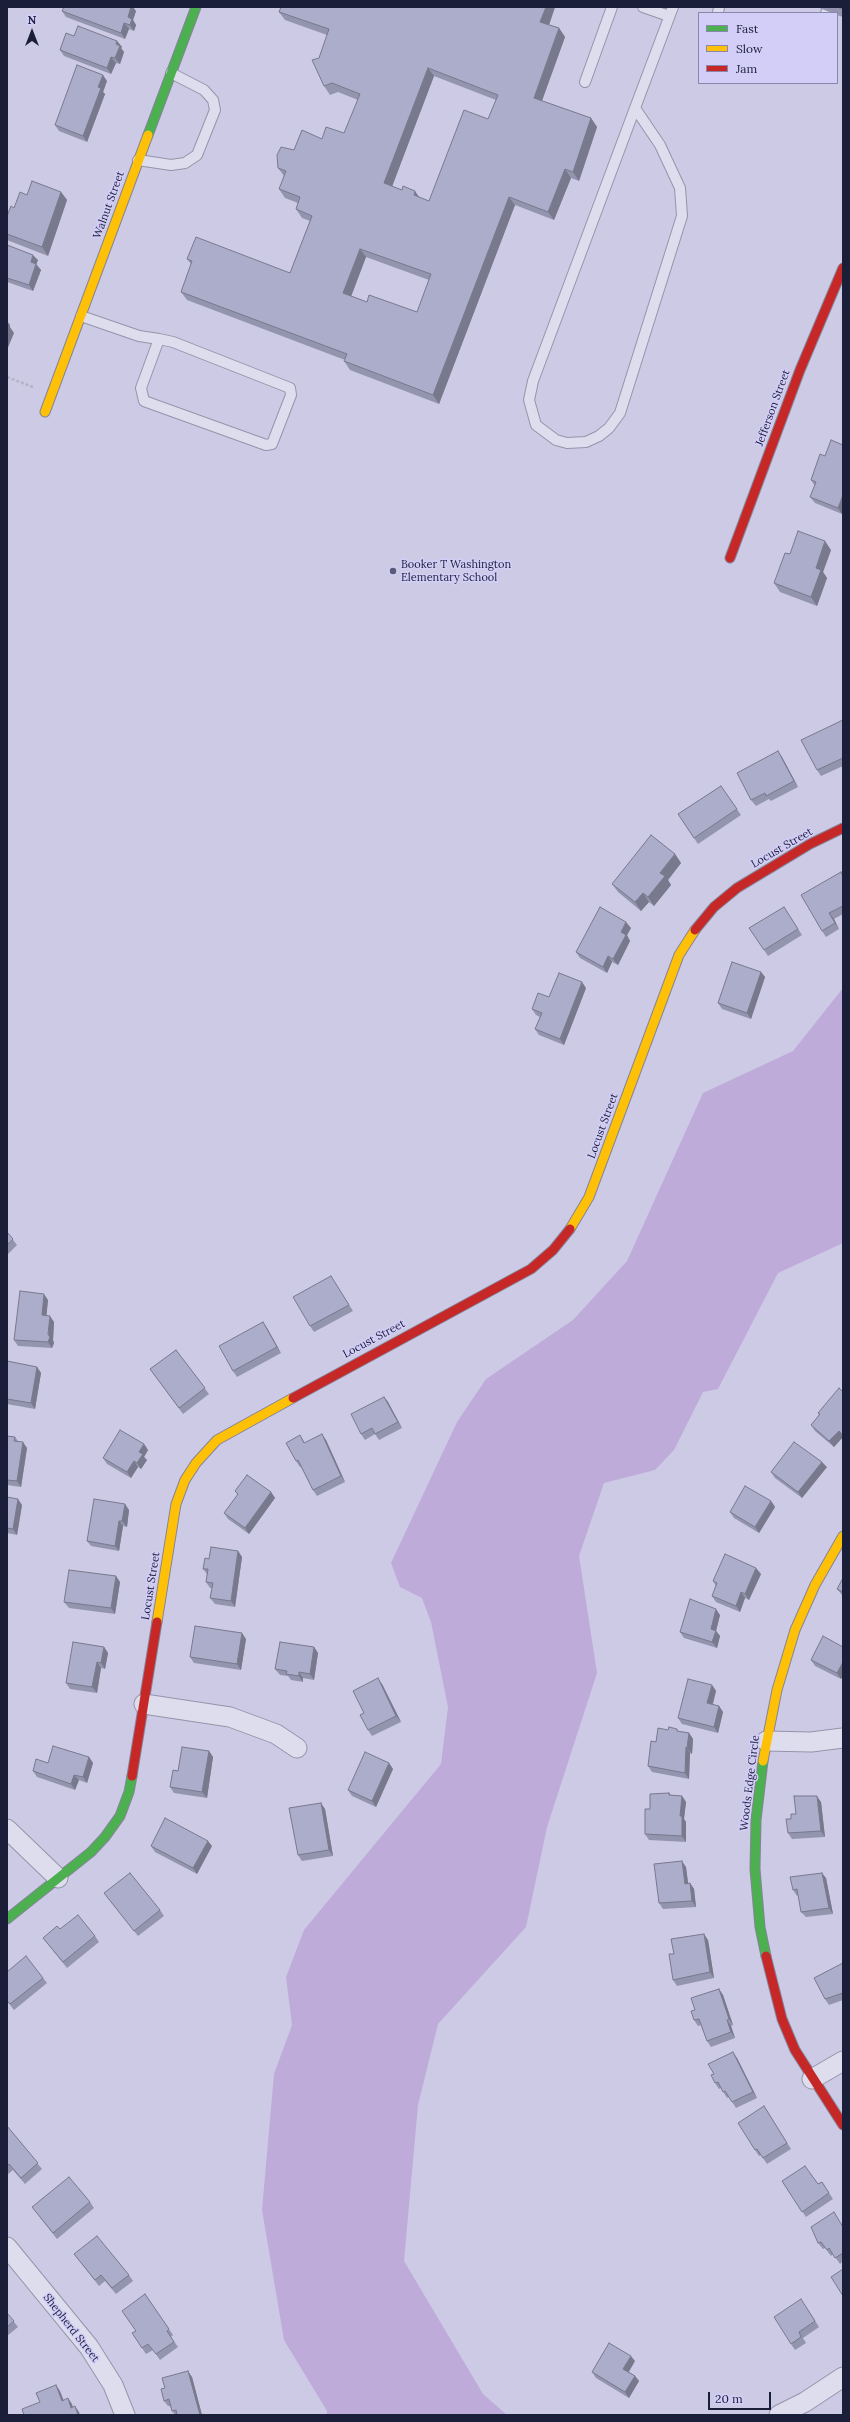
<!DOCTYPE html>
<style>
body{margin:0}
#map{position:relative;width:850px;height:2422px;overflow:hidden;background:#cdcae5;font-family:Lora,serif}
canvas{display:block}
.frame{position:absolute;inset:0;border:8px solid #1b1e39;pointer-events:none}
.legend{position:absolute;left:698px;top:12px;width:140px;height:72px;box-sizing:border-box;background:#d3cef8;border:1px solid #8988ac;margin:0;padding:5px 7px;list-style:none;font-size:12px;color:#1b1e39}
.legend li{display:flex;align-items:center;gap:8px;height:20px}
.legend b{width:20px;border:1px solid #8988ac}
.north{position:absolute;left:12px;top:12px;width:40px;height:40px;-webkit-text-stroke:3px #d3cef8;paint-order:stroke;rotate:0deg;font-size:11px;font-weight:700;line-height:16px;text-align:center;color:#1b1e39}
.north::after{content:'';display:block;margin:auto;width:14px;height:18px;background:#1b1e39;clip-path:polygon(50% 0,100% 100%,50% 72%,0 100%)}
.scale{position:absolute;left:708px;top:2392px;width:63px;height:18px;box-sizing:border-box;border:2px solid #1b1e39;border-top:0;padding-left:5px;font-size:12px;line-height:14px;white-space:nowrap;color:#1b1e39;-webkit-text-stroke:3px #d3cef8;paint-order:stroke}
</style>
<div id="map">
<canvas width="850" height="2422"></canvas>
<div class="frame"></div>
<ul class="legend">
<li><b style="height:5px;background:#4caf50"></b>Fast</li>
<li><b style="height:5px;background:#ffc107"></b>Slow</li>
<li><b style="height:5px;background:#c62828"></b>Jam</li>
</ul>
<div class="north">N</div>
<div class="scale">20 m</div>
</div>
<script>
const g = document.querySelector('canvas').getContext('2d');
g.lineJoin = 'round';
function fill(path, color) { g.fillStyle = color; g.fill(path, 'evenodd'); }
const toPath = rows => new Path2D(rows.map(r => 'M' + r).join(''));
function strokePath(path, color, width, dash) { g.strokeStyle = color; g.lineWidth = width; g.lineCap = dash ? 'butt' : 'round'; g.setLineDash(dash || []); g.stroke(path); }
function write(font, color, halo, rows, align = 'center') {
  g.font = font + ' Lora,serif'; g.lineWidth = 3; g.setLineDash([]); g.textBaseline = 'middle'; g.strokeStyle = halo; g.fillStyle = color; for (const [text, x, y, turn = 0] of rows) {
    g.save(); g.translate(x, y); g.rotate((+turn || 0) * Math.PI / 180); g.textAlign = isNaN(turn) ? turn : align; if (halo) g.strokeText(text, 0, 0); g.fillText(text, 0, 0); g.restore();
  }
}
fill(toPath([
 [843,988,843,1243,778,1273,718,1389,703,1392,674,1450,655,1470,604,1483,579,1556,597,1673,547,1827,526,1927,438,2024,418,2105,404,2261,483,2394,507,2415,327,2415,327,2411,284,2340,262,2210,274,2074,292,2025,286,1977,304,1930,441,1764,448,1707,431,1622,422,1598,400,1587,391,1563,457,1422,486,1379,573,1320,627,1261,703,1093,793,1051]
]), '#beabd9');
const lane = toPath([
 [643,7,669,16],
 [718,13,719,7],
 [826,13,827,11],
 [585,82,612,7],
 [635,108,660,145,680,188,682,216,620,413,609,428,599,436,586,442,567,443,556,440,536,425,529,400,533,381,635,108],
 [635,108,673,7],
 [138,160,171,165,185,163,197,155,215,110,213,100,204,90,171,73],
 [81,316,139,336,159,339,173,342,290,388,291,395,272,444,266,445,144,401,141,388,159,339]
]);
const street = toPath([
 [144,1704,230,1717,276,1734,297,1748],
 [766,1741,811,1742,843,1738],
 [7,1829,58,1878],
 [812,2079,843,2061],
 [7,2247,89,2347,113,2385,125,2415],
 [779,2415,805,2402,843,2377]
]);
const fast = toPath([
 [148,135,196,7],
 [763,1761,756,1820,755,1869,760,1927,766,1956],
 [7,1919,91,1852,105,1837,120,1816,129,1792,132,1776]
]);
const slow = toPath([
 [45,412,148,135],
 [570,1229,589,1197,679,955,695,930],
 [157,1622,176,1504,185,1480,196,1463,217,1440,293,1398],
 [763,1761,777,1690,795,1630,815,1585,843,1536]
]);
const jam = toPath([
 [730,558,800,370,843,268],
 [695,930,714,907,737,888,810,844,843,828],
 [293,1398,531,1269,553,1250,570,1229],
 [132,1776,157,1622],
 [766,1956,782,2019,795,2050,843,2125]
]);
strokePath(lane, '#9594aa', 12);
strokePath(street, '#9594aa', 21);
strokePath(fast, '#85849a', 11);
strokePath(slow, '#85849a', 11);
strokePath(jam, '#85849a', 11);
strokePath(toPath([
 [7,377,33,387]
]), '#b4b4c6', 2.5, [3, 2]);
strokePath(lane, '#dedded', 10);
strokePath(street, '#dedded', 19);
strokePath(fast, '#4caf50', 9);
strokePath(slow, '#ffc107', 9);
strokePath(jam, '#c62828', 9);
fill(toPath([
 [555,7,549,25,559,28,565,37,542,101,591,118,597,127,579,181,571,178,554,220,515,205,439,404,350,370,344,361,345,360,187,300,181,292,191,264,187,259,290,273,310,221,302,218,296,209,298,203,285,198,279,189,284,176,278,168,294,150,322,139,344,133,358,100,338,92,330,95,324,86,319,58,327,35,285,20,279,12],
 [434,76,496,100,488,119,429,201,392,186],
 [366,257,429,280,417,312,367,302,351,296],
 [817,7,843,7,843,17,837,15,837,13,832,13],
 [62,11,136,11,133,20,136,25,134,31,129,29,125,39,66,17],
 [74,36,117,41,122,47,121,48,124,52,120,64,116,63,111,74,64,56,60,50],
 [107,81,103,92,105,94,87,142,59,131,55,125],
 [61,192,67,200,48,256,7,240,7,216,27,195],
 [7,245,38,260,36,264,41,270,33,291,7,282],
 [820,454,842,514,815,503,810,497,815,486,811,480],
 [831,550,823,572,827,578,817,606,780,592,774,583,790,554],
 [843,720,843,766,821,776,817,770],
 [782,757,798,787,771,801,769,799,756,806,751,800],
 [721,786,741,815,698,844,678,814],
 [675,854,681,863,668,880,671,885,654,906,649,902,641,911,618,892,612,884],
 [843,875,843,914,834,919,839,929,826,937,822,931],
 [784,907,802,935,768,956,764,950],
 [631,928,627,935,630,941,618,965,612,962,607,973,580,958,576,952],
 [761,972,765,977,751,1019,722,1009,718,1003],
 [586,988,564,1045,539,1035,535,1029,540,1017,536,1015,532,1009,549,997],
 [7,1232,17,1245,7,1255],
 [331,1276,353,1311,314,1332,310,1326],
 [48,1300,46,1316,54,1322,53,1340,54,1343,52,1348,18,1346,14,1340],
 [263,1322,267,1328,281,1353,237,1377,233,1371],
 [176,1350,209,1394,183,1414,150,1369],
 [7,1361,37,1367,41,1373,35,1409,7,1404],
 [843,1392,843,1437,834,1447,815,1431,811,1425,819,1415,818,1413],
 [384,1397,388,1402,402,1428,379,1440,375,1434,365,1440,361,1434],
 [300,1435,305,1443,326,1440,345,1482,317,1496,313,1490,301,1467,300,1467,296,1461],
 [7,1436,15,1437,18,1441,27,1448,21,1487,7,1485],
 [144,1444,148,1450,144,1457,147,1460,141,1469,138,1467,131,1478,107,1464,103,1458],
 [827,1467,802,1498,775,1478,771,1472],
 [235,1491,271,1492,275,1498,249,1534,228,1519,224,1513,238,1495],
 [7,1497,22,1505,17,1535,7,1533],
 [771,1501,775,1507,759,1533,734,1518,730,1512],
 [129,1510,127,1527,123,1526,119,1551,91,1546,87,1541],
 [238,1551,242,1557,235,1607,215,1604,210,1598,212,1588,210,1588,206,1582,207,1574,203,1569,209,1559],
 [761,1574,749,1600,745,1598,740,1612,716,1602,712,1596,716,1586,713,1581],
 [843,1578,843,1596,842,1595,837,1589],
 [120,1582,115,1614,69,1608,64,1602],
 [720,1615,716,1631,720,1636,717,1648,684,1638,680,1632],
 [246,1639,241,1670,194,1663,190,1657],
 [104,1647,108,1653,105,1669,101,1668,97,1693,70,1689,66,1683],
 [314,1647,318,1653,314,1680,303,1678,303,1682,291,1680,288,1676,280,1675,275,1669],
 [843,1647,843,1676,841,1679,815,1666,811,1660],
 [382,1684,401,1722,372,1736,368,1730,364,1713],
 [712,1685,716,1691,713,1705,719,1706,723,1712,718,1733,682,1724,678,1718],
 [677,1729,678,1731,689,1733,693,1739,692,1754,690,1753,689,1779,652,1772,648,1766,656,1742,668,1730],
 [209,1751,213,1757,207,1798,174,1793,170,1787,178,1771],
 [89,1757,93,1763,87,1783,79,1780,75,1790,37,1777,33,1771,48,1763],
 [389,1763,393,1769,376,1807,352,1796,348,1790],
 [669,1793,671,1795,682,1796,686,1802,684,1819,686,1822,686,1842,649,1840,645,1834,650,1809],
 [821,1802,825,1837,792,1839,788,1833,791,1819,796,1814],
 [325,1809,333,1856,302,1861,298,1855],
 [151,1846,212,1846,197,1874,155,1852],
 [686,1867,688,1884,690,1883,694,1889,696,1907,663,1909,659,1903],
 [826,1878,833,1914,806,1917,801,1912,798,1895,797,1896,793,1890],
 [104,1893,160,1910,164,1916,138,1936],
 [60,1929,95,1936,99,1942,67,1968,43,1938],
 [708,1940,714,1978,677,1986,673,1980,674,1954],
 [843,1963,843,2000,829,2005,825,1999],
 [7,1972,43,1978,47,1983,14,2010,7,2001],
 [719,1989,723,1995,733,2025,731,2026,735,2038,711,2047,707,2041,701,2025,698,2026,694,2020,695,2010],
 [737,2058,757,2098,736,2108,729,2097,727,2098,721,2088,719,2089,715,2083,714,2074],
 [764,2106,791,2149,767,2164,761,2155,759,2156,755,2150],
 [7,2126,42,2169,25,2184,13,2170,7,2175],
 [782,2181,818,2184,822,2182,833,2199,806,2217],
 [90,2202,94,2208,57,2239,32,2207],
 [843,2226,843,2261,840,2264,833,2254,831,2256,825,2248,823,2249,818,2243],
 [74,2254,129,2275,133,2281,116,2294,105,2281,99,2286],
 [145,2294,173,2335,171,2337,178,2347,160,2360,153,2350,146,2354,132,2333,136,2331],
 [805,2305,819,2327,803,2338,806,2343,795,2350,791,2344],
 [7,2313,18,2327,7,2336],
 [635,2361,629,2372,635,2376,639,2381,629,2398,596,2378,592,2372],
 [192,2377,202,2415,175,2415,172,2411,170,2406,168,2406,164,2401,165,2388]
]), '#9395ae');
fill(toPath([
 [131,7,133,7,136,11,133,20,136,25,134,31,130,25,128,17],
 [546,7,555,7,547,31,540,22],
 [124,23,129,29,125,39,121,33],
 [559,28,565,37,540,106,534,98],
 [117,41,122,47,121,48,124,52,120,64,115,58,116,44],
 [111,57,116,63,111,74,107,68],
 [428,68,434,76,390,192,384,183],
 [103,75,107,81,103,92,105,94,87,142,83,136,98,87],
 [591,118,597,127,579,181,573,172],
 [565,169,571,178,554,220,548,212],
 [415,191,421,200,414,195],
 [61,192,67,200,48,256,42,247],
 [509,197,515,205,439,404,433,395],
 [360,249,366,257,349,302,343,293],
 [33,255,38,260,35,268,31,262],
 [36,264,41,270,33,291,29,285],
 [7,321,10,325,10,327,14,333,7,350],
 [843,495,843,512,842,514,838,508],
 [825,541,831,550,823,572,827,578,817,606,811,597,816,568],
 [778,751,782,757,798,787,794,781],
 [675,854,681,863,668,880,671,885,654,906,648,897,660,873],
 [643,893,649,902,641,911,635,902],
 [829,913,834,919,839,929,835,923],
 [626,922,631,928,627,935,630,941,618,965,613,959,621,932],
 [608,956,612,962,607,973,603,967],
 [761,972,765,977,751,1019,747,1013],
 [582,982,586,988,564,1045,560,1039],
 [44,1294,48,1300,46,1321,42,1315],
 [50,1316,54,1322,53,1340,54,1343,52,1348,48,1342],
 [263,1322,267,1328,281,1353,277,1347],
 [37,1367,41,1373,35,1409,31,1403],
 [384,1397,388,1402,402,1428,398,1422],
 [839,1431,843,1437,834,1447,829,1441],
 [322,1434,326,1440,345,1482,341,1476],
 [23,1442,27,1448,21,1487,17,1481],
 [144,1444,148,1450,144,1457,147,1460,141,1469,137,1463,139,1452],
 [134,1461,138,1467,131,1478,127,1472],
 [822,1462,827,1467,802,1498,798,1492],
 [271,1492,275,1498,249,1534,245,1528],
 [18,1499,22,1505,17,1535,13,1529],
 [771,1501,775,1507,759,1533,755,1527],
 [125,1504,129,1510,127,1527,122,1521],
 [119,1521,123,1526,119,1551,115,1546],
 [238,1551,242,1557,235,1607,231,1601],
 [756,1568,761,1574,749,1600,745,1594],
 [116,1576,120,1582,115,1614,111,1608],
 [741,1592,745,1598,740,1612,736,1606],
 [716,1609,720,1615,716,1631,720,1636,717,1648,712,1642,711,1629],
 [242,1633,246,1639,241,1670,237,1664],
 [104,1647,108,1653,105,1669,101,1663],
 [314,1647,318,1653,314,1680,310,1674],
 [97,1662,101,1668,97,1693,92,1687],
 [843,1662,843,1676,841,1679,837,1673],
 [299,1672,303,1678,303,1682,299,1676],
 [378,1678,382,1684,401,1722,396,1716],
 [712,1685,716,1691,711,1709,707,1703],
 [719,1706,723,1712,718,1733,714,1727],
 [689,1733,693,1739,692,1754,687,1748],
 [686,1747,690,1753,689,1779,685,1773],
 [209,1751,213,1757,207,1798,202,1792],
 [89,1757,93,1763,87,1783,83,1777],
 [389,1763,393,1769,376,1807,372,1801],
 [74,1775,79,1780,75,1790,71,1784],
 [682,1796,686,1802,684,1819,686,1822,686,1842,682,1836,680,1816],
 [817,1796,821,1802,825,1837,821,1831],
 [321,1803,325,1809,333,1856,329,1850],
 [208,1841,212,1846,197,1874,193,1868],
 [682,1861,686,1867,689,1890,685,1884],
 [822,1873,826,1878,833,1914,829,1908],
 [690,1883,694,1889,696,1907,692,1901],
 [704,1934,708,1940,714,1978,710,1972],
 [719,1989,723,1995,733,2025,729,2019],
 [727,2020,731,2026,735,2038,731,2032],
 [733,2052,737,2058,757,2098,753,2092],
 [631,2356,635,2361,627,2374,623,2369],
 [188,2371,192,2377,202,2415,200,2415],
 [635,2376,639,2381,629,2398,625,2392],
 [56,2385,60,2391,66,2406,62,2401],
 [68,2398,72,2404,75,2414,71,2408],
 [75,2406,79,2412,80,2415,78,2415]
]), '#78798d');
const building = toPath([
 [64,7,131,7,128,17,132,19,130,25,124,23,121,33,62,11,64,7],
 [281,7,546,7,540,22,559,28,534,98,591,118,573,172,565,169,548,212,509,197,433,395,344,361,347,354,181,292,192,261,187,259,196,237,290,273,312,216,296,209,300,197,279,189,286,171,278,168,277,155,281,147,294,150,302,130,322,139,326,127,344,133,360,94,332,83,324,86,312,60,319,58,329,29,279,12,281,7],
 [428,68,498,95,488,119,464,110,429,201,414,195,415,191,403,186,402,190,384,183,428,68],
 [360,249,431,274,417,312,369,295,367,302,343,293,360,249],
 [837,7,843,7,843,9,837,7],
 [78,26,117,41,116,44,120,46,115,58,111,57,107,68,60,50,66,33,74,36,78,26],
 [77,65,103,75,98,87,101,88,83,136,55,125,77,65],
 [32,181,61,192,42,247,7,234,7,216,11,206,14,208,20,192,27,195,32,181],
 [7,245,33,255,31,262,36,264,29,285,7,278,7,245],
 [831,440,843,445,843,495,838,508,810,497,816,482,811,480,820,454,825,456,831,440],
 [798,531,825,541,816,568,821,570,811,597,774,583,785,553,790,554,798,531],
 [843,720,843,758,817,770,801,740,843,720],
 [778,751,794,781,766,796,765,793,751,800,737,773,778,751],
 [721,786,737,809,694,838,678,814,721,786],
 [651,835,675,854,660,873,665,876,648,897,643,893,635,902,612,884,651,835],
 [841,872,843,876,843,906,829,913,835,923,822,931,801,895,841,872],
 [600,907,626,922,621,932,626,935,613,959,608,956,603,967,576,952,600,907],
 [784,907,798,929,764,950,749,928,784,907],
 [732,962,761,972,747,1013,718,1003,732,962],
 [559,973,582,982,560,1039,535,1029,542,1013,532,1009,538,993,549,997,559,973],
 [7,1232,13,1239,7,1245,7,1232],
 [331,1276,349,1305,310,1326,293,1297,331,1276],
 [20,1291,44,1294,42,1315,50,1316,48,1334,50,1337,48,1342,14,1340,20,1291],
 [263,1322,277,1347,233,1371,219,1346,263,1322],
 [176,1350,205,1388,179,1408,150,1369,176,1350],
 [7,1361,37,1367,31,1403,7,1399,7,1361],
 [839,1388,843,1392,843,1435,839,1431,829,1441,811,1425,820,1414,818,1413,839,1388],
 [384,1397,398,1422,375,1434,372,1428,361,1434,351,1414,384,1397],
 [120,1430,144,1444,139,1452,143,1454,137,1463,134,1461,127,1472,103,1458,120,1430],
 [322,1434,341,1476,313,1490,298,1460,296,1461,286,1443,300,1435,304,1443,322,1434],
 [7,1436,15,1437,14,1441,23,1442,17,1481,7,1480,7,1436],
 [794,1442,822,1462,798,1492,771,1472,794,1442],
 [247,1475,271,1492,245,1528,224,1513,238,1494,235,1491,247,1475],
 [745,1486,771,1501,755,1527,730,1512,745,1486],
 [7,1497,18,1499,13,1529,7,1528,7,1497],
 [94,1499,125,1504,122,1521,119,1521,115,1546,87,1541,94,1499],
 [211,1547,238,1551,231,1601,210,1598,213,1583,206,1582,208,1569,203,1569,205,1558,209,1559,211,1547],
 [725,1554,756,1568,745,1594,741,1592,736,1606,712,1596,717,1583,713,1581,725,1554],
 [69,1570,116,1576,111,1608,64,1602,69,1570],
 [843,1578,843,1592,837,1589,843,1578],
 [690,1599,716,1609,711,1629,716,1631,712,1642,680,1632,690,1599],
 [195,1626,242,1633,237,1664,190,1657,195,1626],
 [823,1636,843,1647,843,1662,837,1673,811,1660,823,1636],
 [73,1642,104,1647,101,1663,97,1662,92,1687,66,1683,73,1642],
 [280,1642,314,1647,310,1674,299,1672,299,1676,286,1674,287,1671,275,1669,280,1642],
 [378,1678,396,1716,368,1730,360,1715,364,1713,353,1691,378,1678],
 [688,1679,712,1685,707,1703,719,1706,714,1727,678,1718,688,1679],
 [669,1727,677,1729,677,1731,689,1733,687,1748,686,1747,685,1773,648,1766,651,1741,656,1742,658,1728,668,1730,669,1727],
 [53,1746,89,1757,83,1777,74,1775,71,1784,33,1771,36,1759,48,1763,53,1746],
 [182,1747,209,1751,202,1792,170,1787,173,1770,178,1771,182,1747],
 [365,1752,389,1763,372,1801,348,1790,365,1752],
 [669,1793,669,1795,682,1796,680,1816,682,1816,682,1836,645,1834,645,1809,650,1809,650,1794,669,1793],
 [794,1796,817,1796,821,1831,788,1833,786,1819,791,1819,791,1814,796,1814,794,1796],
 [321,1803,329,1850,298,1855,289,1808,321,1803],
 [165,1818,208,1841,193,1868,151,1846,165,1818],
 [682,1861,685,1884,690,1883,692,1901,659,1903,654,1864,682,1861],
 [130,1873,160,1910,134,1931,104,1893,130,1873],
 [822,1873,829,1908,801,1912,797,1889,793,1890,790,1877,822,1873],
 [78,1915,95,1936,63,1962,43,1938,57,1926,60,1929,78,1915],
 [704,1934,710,1972,673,1980,669,1954,674,1954,671,1939,704,1934],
 [26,1956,43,1978,10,2004,7,2001,7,1972,26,1956],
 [843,1963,843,1993,825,1999,814,1978,843,1963],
 [719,1989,729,2019,727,2020,731,2032,707,2041,699,2019,694,2020,691,2011,695,2010,691,1998,719,1989],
 [733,2052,753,2092,732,2102,725,2091,723,2092,718,2082,715,2083,711,2075,714,2074,708,2064,733,2052],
 [764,2106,787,2143,763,2158,757,2149,755,2150,738,2123,764,2106],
 [7,2126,38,2163,21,2178,9,2164,7,2166,7,2126],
 [805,2166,818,2184,822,2182,829,2193,802,2212,782,2181,805,2166],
 [69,2177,90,2202,53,2233,32,2207,69,2177],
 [834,2212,843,2227,843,2253,835,2258,829,2248,827,2250,821,2242,818,2243,811,2227,834,2212],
 [97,2236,129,2275,112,2288,101,2275,95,2280,74,2254,97,2236],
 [843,2269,843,2296,831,2277,843,2269],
 [145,2294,169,2329,167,2331,174,2342,156,2354,148,2344,142,2348,132,2333,136,2331,122,2311,145,2294],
 [801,2299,815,2321,799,2332,801,2337,791,2344,774,2317,801,2299],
 [7,2313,14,2321,7,2327,7,2313],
 [609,2343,631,2356,623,2369,635,2376,625,2392,592,2372,609,2343],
 [188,2371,200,2415,177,2415,176,2410,172,2411,169,2399,164,2401,161,2389,165,2388,162,2378,188,2371],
 [56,2385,62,2401,68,2398,71,2408,75,2406,78,2415,24,2415,22,2409,40,2402,36,2393,56,2385]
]);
fill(building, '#abadca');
strokePath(building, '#78798d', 1);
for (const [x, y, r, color] of [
 [393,571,4,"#595a75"]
]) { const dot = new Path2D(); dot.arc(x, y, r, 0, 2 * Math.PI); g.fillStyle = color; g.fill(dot); strokePath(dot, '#d3cef8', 1.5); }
write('11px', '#1b1e39', '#d3cef8', [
 ["Walnut Street",109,205,-70],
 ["Jefferson Street",773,408,-70],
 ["Locust Street",782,848,-30],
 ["Locust Street",603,1126,-70],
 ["Locust Street",374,1339,-28],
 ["Locust Street",151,1586,-81],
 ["Woods Edge Circle",750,1783,-83],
 ["Shepherd Street",71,2328,52]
]);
write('11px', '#1b1e39', '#d3cef8', [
 ["Booker T Washington",401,565],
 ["Elementary School",401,578]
], 'left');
</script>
